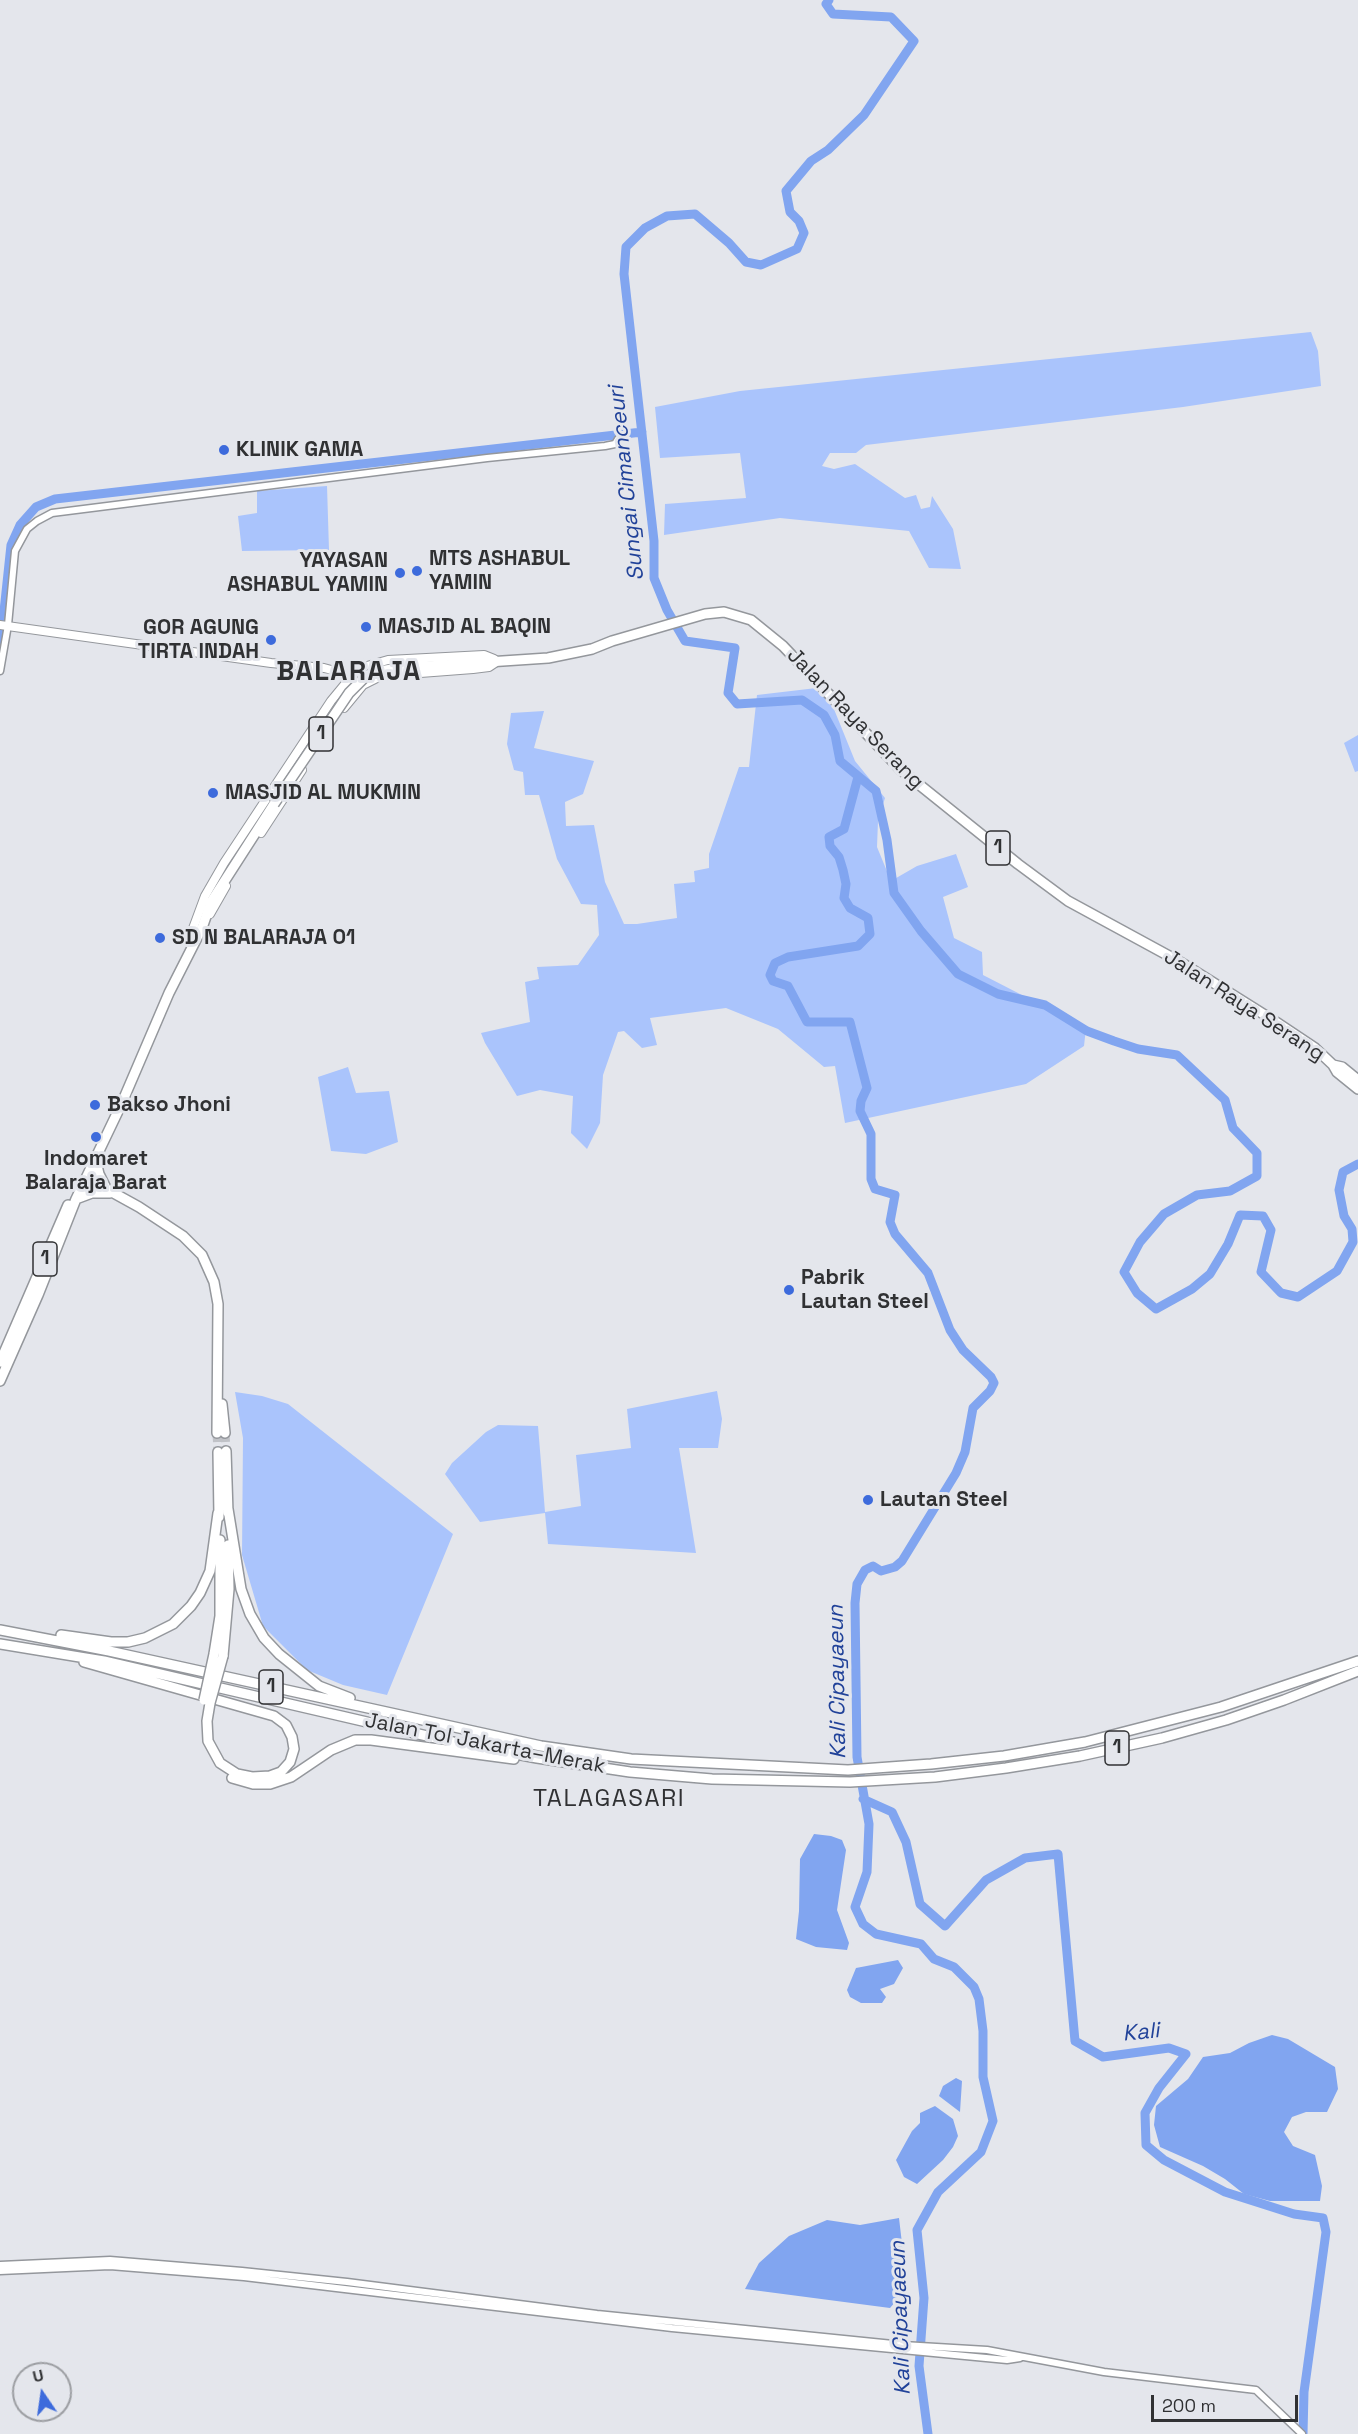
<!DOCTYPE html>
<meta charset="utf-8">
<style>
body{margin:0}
#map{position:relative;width:1358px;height:2434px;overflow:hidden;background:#e4e6ec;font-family:"Space Grotesk",sans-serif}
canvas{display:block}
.north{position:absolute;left:12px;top:2362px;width:60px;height:60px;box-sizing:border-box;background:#e4e6ec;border:2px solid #9c9ea2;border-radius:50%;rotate:347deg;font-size:16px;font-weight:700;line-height:24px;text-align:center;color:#303133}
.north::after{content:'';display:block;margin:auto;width:21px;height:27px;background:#3d6bdc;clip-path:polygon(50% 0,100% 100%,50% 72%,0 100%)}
.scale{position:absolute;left:1151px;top:2395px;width:147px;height:27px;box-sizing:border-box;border:3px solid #303133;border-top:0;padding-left:8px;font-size:18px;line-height:21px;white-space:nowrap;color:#303133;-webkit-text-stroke:4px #e4e6ec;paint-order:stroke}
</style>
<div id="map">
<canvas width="1358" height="2434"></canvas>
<div class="north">U</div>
<div class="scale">200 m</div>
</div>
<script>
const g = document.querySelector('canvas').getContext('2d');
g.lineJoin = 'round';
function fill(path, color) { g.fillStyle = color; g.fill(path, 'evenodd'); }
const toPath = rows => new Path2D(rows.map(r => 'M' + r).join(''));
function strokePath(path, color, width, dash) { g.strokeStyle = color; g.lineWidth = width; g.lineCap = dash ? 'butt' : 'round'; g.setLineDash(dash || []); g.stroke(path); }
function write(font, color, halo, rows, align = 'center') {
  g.font = font + ' "Space Grotesk",sans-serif'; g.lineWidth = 6; g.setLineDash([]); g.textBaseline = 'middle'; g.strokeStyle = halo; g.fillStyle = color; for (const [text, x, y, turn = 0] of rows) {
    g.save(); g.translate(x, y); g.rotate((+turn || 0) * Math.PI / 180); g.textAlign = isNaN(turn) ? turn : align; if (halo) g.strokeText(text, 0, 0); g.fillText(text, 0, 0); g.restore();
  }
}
fill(toPath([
 [1311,332,1318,351,1321,386,1183,407,866,445,856,453,830,453,822,466,834,469,855,464,905,498,916,495,921,509,930,507,932,496,953,529,961,569,929,568,909,531,780,518,664,535,665,504,746,498,740,453,660,458,655,407,740,391],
 [327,486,329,550,242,551,238,516,257,513,257,491],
 [825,687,855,761,885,798,878,821,877,847,891,881,917,866,956,854,968,887,943,897,954,938,982,952,983,975,1086,1028,1084,1046,1026,1084,845,1123,835,1066,824,1067,778,1029,726,1008,650,1018,657,1045,642,1048,624,1031,618,1032,603,1075,600,1123,587,1149,571,1133,573,1096,540,1090,517,1096,485,1043,481,1033,530,1022,525,982,539,979,537,967,578,965,599,935,597,905,581,904,557,859,539,795,525,795,523,772,514,770,507,744,511,713,544,711,534,748,594,761,583,794,565,802,566,826,594,825,605,882,624,924,637,924,677,918,674,884,695,882,694,871,709,868,709,854,739,767,749,767,757,695],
 [1358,735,1358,771,1355,772,1344,743],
 [348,1067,356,1093,389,1091,398,1142,366,1154,331,1151,318,1077],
 [717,1391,722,1419,718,1448,679,1448,696,1553,548,1544,545,1513,480,1522,445,1474,452,1463,486,1432,498,1425,538,1426,545,1512,581,1506,576,1455,631,1448,627,1409],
 [235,1392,262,1396,288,1404,453,1534,387,1695,343,1685,307,1670,263,1626,242,1555,243,1438]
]), '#aac4fc');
fill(toPath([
 [814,1834,831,1836,842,1840,846,1850,837,1910,849,1943,847,1950,816,1947,796,1939,799,1911,800,1859],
 [898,1960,903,1968,894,1984,880,1989,886,1997,882,2003,861,2003,850,1997,847,1990,856,1968],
 [1272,2035,1288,2039,1335,2067,1338,2089,1327,2112,1306,2112,1292,2117,1284,2132,1293,2146,1315,2155,1322,2186,1320,2201,1270,2201,1244,2194,1225,2179,1203,2166,1160,2147,1154,2125,1156,2106,1188,2079,1203,2057,1230,2053,1249,2043],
 [956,2078,962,2081,960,2112,939,2096,943,2086],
 [935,2106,953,2119,958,2136,953,2147,943,2160,917,2184,904,2177,896,2160,912,2131,920,2123,920,2113],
 [899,2218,903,2252,901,2276,896,2301,890,2308,745,2289,759,2263,789,2236,827,2220,860,2225]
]), '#81a5f0');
strokePath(toPath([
 [829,0,826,4,833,14,891,17,914,41,864,115,828,150,811,161,786,191,790,212,799,221,804,233,797,249,761,265,746,262,729,243,695,214,667,216,645,228,626,247,624,274,654,541,654,578,667,610,685,641,735,648,728,693,737,704,802,700,824,715,835,735,840,761,876,791,887,840,894,893,921,931,958,974,998,994,1045,1005,1087,1031,1114,1041,1138,1049,1177,1055,1225,1100,1233,1128,1257,1153,1257,1176,1230,1191,1197,1195,1164,1214,1140,1242,1124,1272,1137,1293,1156,1309,1192,1289,1210,1274,1228,1244,1240,1215,1263,1216,1271,1230,1261,1272,1281,1293,1298,1297,1337,1271,1353,1242,1352,1229,1344,1216,1339,1190,1343,1172,1358,1164],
 [0,649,11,545,20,525,36,507,55,499,642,432],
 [858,777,844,829,829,837,830,846,839,857,843,870,846,884,844,898,850,908,868,918,870,934,858,946,788,957,775,963,770,975,773,981,788,986,807,1022,850,1022,867,1088,861,1101,860,1111,871,1134,871,1179,875,1189,895,1195,890,1222,895,1234,928,1273,950,1330,963,1350,991,1377,994,1383,990,1391,973,1408,965,1452,956,1473,902,1561,895,1567,881,1571,873,1566,865,1570,857,1584,855,1603,857,1757,869,1824,867,1872,855,1907,863,1924,876,1934,921,1944,934,1959,954,1967,974,1987,979,1999,983,2031,983,2077,993,2121,981,2152,938,2192,917,2230,924,2298,919,2366,928,2434],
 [863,1799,892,1812,906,1842,920,1904,945,1926,986,1880,1025,1858,1058,1854,1075,2041,1103,2057,1169,2048,1186,2054,1159,2088,1145,2113,1146,2145,1164,2160,1225,2192,1294,2214,1323,2218,1326,2232,1304,2392,1303,2434]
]), '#81a5f0', 9);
strokePath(toPath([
 [217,1433,218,1452],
 [225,1433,226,1451]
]), '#c0c2c7', 9, [9, 4.5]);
const minor = toPath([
 [0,671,8,625,15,551,27,529,37,521,52,513,487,458,605,446,615,444,618,439],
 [0,2265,110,2260,242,2271,347,2282,597,2314,903,2345,987,2350,1104,2372,1256,2390,1302,2434],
 [0,2271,110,2266,244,2277,672,2328,1007,2360,1020,2358]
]);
const major = toPath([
 [0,625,271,663,324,668,339,672,351,682],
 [344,708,363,685,381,676,473,669,489,667,495,663],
 [261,833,302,770],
 [210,914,226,886],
 [188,942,205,896,224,863,331,701,350,678,367,666,388,660,484,655,494,659]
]);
const highway = toPath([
 [375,672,397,668,548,658,592,649,612,641,705,614,724,612,751,620,783,646,901,770,1018,864,1068,901,1182,963,1276,1022,1315,1048,1333,1065,1337,1072,1358,1089],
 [1333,1065,1342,1067,1358,1080],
 [95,1157,99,1174,107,1190],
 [78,1188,101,1186,139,1207,183,1236,202,1255,214,1282,218,1304,217,1433],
 [76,1199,92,1193,110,1193],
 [0,1362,68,1205],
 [0,1381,38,1295,76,1199,121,1105,169,993,202,928,211,902,274,804],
 [222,1404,225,1433],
 [226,1451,228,1513],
 [218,1452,219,1517],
 [228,1509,241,1589,250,1614,264,1638,279,1654,319,1686,350,1698],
 [0,1630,109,1651,541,1746,631,1759,848,1770,931,1764,1004,1756,1085,1742,1221,1707,1358,1661],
 [61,1635,111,1642,128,1642,145,1638,173,1624,191,1606,200,1593,210,1571,218,1513],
 [0,1644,104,1661,453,1742,537,1758,630,1772,712,1779,850,1782,935,1777,1006,1768,1080,1756,1162,1738,1226,1720,1284,1700,1358,1671],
 [214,1654,220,1616,220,1540],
 [223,1656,229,1589,228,1545],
 [84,1662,274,1716,286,1725,292,1737,294,1749,290,1762,281,1772,270,1776,252,1777,237,1774,220,1763,208,1741,207,1721,210,1703],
 [232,1778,253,1784,270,1784,291,1777,331,1750,355,1740,371,1740,514,1759]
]);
strokePath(minor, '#94979c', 9);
strokePath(major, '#94979c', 10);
strokePath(highway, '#94979c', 12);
strokePath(minor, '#fff', 6);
strokePath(major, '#fff', 8);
strokePath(highway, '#fff', 9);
const highwayBridge = toPath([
 [274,804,349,693,366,676,375,672],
 [204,1700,214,1654],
 [210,1703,223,1656]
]);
strokePath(highwayBridge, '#94979c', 12, []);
strokePath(highwayBridge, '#fff', 9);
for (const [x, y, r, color] of [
 [224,450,6,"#3d6bdc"],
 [417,571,6,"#3d6bdc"],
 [400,573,6,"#3d6bdc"],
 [366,627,6,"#3d6bdc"],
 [271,640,6,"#3d6bdc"],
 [213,793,6,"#3d6bdc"],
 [160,938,6,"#3d6bdc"],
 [95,1105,6,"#3d6bdc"],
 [96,1137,6,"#3d6bdc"],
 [789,1290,6,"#3d6bdc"],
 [868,1500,6,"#3d6bdc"]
]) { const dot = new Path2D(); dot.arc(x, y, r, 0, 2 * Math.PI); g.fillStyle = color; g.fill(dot); strokePath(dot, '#e4e6ec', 2); }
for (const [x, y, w] of [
 [321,734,24],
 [998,848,24],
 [45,1259,24],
 [271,1687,24],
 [1117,1748,24]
]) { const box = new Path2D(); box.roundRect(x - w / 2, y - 17, w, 34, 4.5); g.fillStyle = '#e4e6ec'; g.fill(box); strokePath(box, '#303133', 1.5); }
write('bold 20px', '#303133', null, [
 ["1",321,734],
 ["1",998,848],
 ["1",45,1259],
 ["1",271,1687],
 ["1",1117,1748]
]);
write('bold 21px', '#303133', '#e4e6ec', [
 ["KLINIK GAMA",236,450],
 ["MTS ASHABUL",429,559],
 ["YAMIN",429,583],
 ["YAYASAN",388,561,"right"],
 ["ASHABUL YAMIN",388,585,"right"],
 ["MASJID AL BAQIN",378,627],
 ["GOR AGUNG",259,628,"right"],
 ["TIRTA INDAH",259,652,"right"],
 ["MASJID AL MUKMIN",225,793],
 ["SD N BALARAJA 01",172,938],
 ["Bakso Jhoni",107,1105],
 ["Indomaret",96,1159,"center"],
 ["Balaraja Barat",96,1183,"center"],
 ["Pabrik",801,1278],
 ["Lautan Steel",801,1302],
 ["Lautan Steel",880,1500]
], 'left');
write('21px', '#303133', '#e4e6ec', [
 ["Jalan Raya Serang",855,719,46],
 ["Jalan Raya Serang",1244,1006,33],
 ["Jalan Tol Jakarta–Merak",485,1744,11]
]);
write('italic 22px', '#214299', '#e4e6ec', [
 ["Sungai Cimanceuri",627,483,-96],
 ["Kali Cipayaeun",838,1682,-91],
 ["Kali",1141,2033,-6],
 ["Kali Cipayaeun",901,2318,-92]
]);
g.letterSpacing = '1.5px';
write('24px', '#303133', '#e4e6ec', [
 ["TALAGASARI",609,1799]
]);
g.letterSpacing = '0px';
g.letterSpacing = '1.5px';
write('bold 27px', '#303133', '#e4e6ec', [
 ["BALARAJA",349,673]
]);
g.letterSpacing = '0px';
</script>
